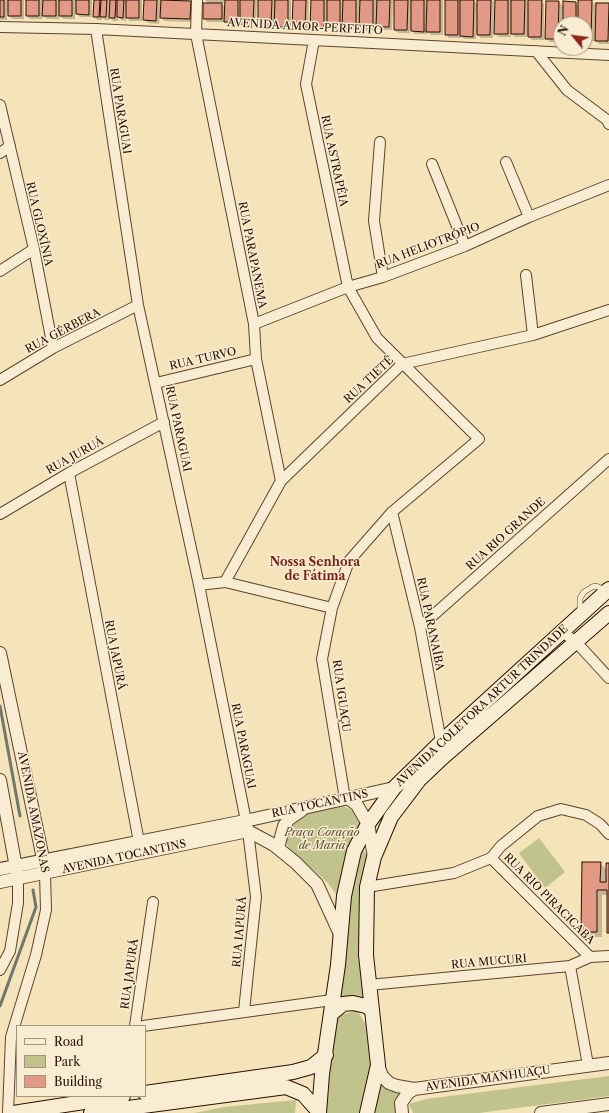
<!DOCTYPE html>
<meta charset="utf-8">
<style>
body{margin:0}
#map{position:relative;width:609px;height:1113px;overflow:hidden;background:#f5e4b9;font-family:"Libre Caslon Text",serif}
canvas{display:block}
.legend{position:absolute;left:16px;top:1025px;width:130px;height:72px;box-sizing:border-box;background:#f8edd2;border:1px solid #a6947e;margin:0;padding:5px 7px;list-style:none;font-size:12px;color:#2a0f00}
.legend li{display:flex;align-items:center;gap:8px;height:20px}
.legend b{width:20px;border:1px solid #a6947e}
.north{position:absolute;left:553px;top:16px;width:40px;height:40px;box-sizing:border-box;background:#f8edd2;border:1px solid #a6947e;border-radius:50%;rotate:299deg;font-size:11px;font-weight:700;line-height:16px;text-align:center;color:#2a0f00}
.north::after{content:'';display:block;margin:auto;width:14px;height:18px;background:#8f2418;clip-path:polygon(50% 0,100% 100%,50% 72%,0 100%)}
</style>
<div id="map">
<canvas width="609" height="1113"></canvas>
<ul class="legend">
<li><b style="height:5px;background:#f8edd2"></b>Road</li>
<li><b style="height:11px;background:#c0c38c"></b>Park</li>
<li><b style="height:11px;background:#e29985"></b>Building</li>
</ul>
<div class="north">N</div>
</div>
<script>
const g = document.querySelector('canvas').getContext('2d');
g.lineJoin = 'round';
function fill(path, color) { g.fillStyle = color; g.fill(path, 'evenodd'); }
const toPath = rows => new Path2D(rows.map(r => 'M' + r).join(''));
function strokePath(path, color, width, dash) { g.strokeStyle = color; g.lineWidth = width; g.lineCap = dash ? 'butt' : 'round'; g.setLineDash(dash || []); g.stroke(path); }
function write(font, color, halo, rows, align = 'center') {
  g.font = font + ' "Libre Caslon Text",serif'; g.lineWidth = 3; g.setLineDash([]); g.textBaseline = 'middle'; g.strokeStyle = halo; g.fillStyle = color; for (const [text, x, y, turn = 0] of rows) {
    g.save(); g.translate(x, y); g.rotate((+turn || 0) * Math.PI / 180); g.textAlign = isNaN(turn) ? turn : align; if (halo) g.strokeText(text, 0, 0); g.fillText(text, 0, 0); g.restore();
  }
}
fill(toPath([
 [343,806,354,811,360,822,360,826,338,897,328,883,289,848,286,842,288,827,302,815],
 [539,838,565,872,545,888,519,853],
 [361,845,367,856,359,913,359,953,366,1000,337,1001,354,876],
 [357,1010,369,1030,372,1060,361,1113,325,1113,336,1017],
 [609,1076,609,1096,479,1113,413,1113,409,1104,426,1099],
 [377,1077,402,1094,398,1113,371,1113],
 [296,1100,295,1113,194,1113,224,1107]
]), '#c0c38c');
fill(toPath([
 [0,0,24,0,24,19,12,19,7,13,7,20,0,20],
 [27,0,92,0,92,17,80,17,75,12,75,19,63,19,59,14,59,19,47,19,42,14,42,19,30,19,27,15],
 [95,0,142,0,142,21,130,21,126,17,126,21,121,20,118,17,118,21,113,21,110,17,109,20,105,20,102,17,102,20,97,20,94,16],
 [144,0,188,0,194,5,193,22,164,21,160,16,159,24,148,23,144,20],
 [205,0,257,0,256,27,244,27,241,24,241,25,229,25,226,22,207,22,204,18,209,4],
 [221,3,226,3,226,8],
 [259,0,291,0,291,30,279,30,274,26,274,29,262,29,259,25],
 [293,0,309,0,308,31,296,30,293,27],
 [312,0,393,0,392,30,381,30,376,25,376,31,364,31,359,26,359,31,347,31,343,27,343,29,331,29,327,25,327,30,315,30,311,27],
 [395,0,443,0,443,35,431,35,427,31,427,34,415,34,410,29,410,33,398,33,395,30],
 [446,0,460,0,461,2,461,0,473,0,478,5,478,0,492,0,494,2,493,38,481,38,476,33,476,39,464,39,461,36,461,38,449,38,446,34],
 [496,0,510,0,512,2,512,0,526,0,529,3,541,1,544,4,544,40,532,40,527,35,527,37,515,37,511,33,511,37,499,37,495,34],
 [581,0,594,0,591,1,597,6,609,5,609,44,599,44,594,38,594,41,585,41,585,24,561,24,561,42,550,42,546,38,559,2,564,7,576,3,579,6],
 [600,863,607,870,609,864,609,934,608,895,602,895,602,937,588,937,582,931]
]), '#0003');
strokePath(toPath([
 [0,706,20,816],
 [0,1006,36,907,33,890]
]), '#70776e', 3);
const building = toPath([
 [0,0,4,0,4,17,0,17,0,0],
 [8,0,21,0,21,16,8,16,8,0],
 [26,0,39,0,39,16,26,16,26,0],
 [43,0,56,0,56,16,42,16,43,0],
 [59,0,72,0,72,16,59,16,59,0],
 [76,0,89,0,89,15,76,14,76,0],
 [94,0,100,0,99,17,93,17,94,0],
 [101,0,107,0,106,17,100,17,101,0],
 [110,0,116,0,115,18,109,18,110,0],
 [117,0,124,0,123,18,117,17,117,0],
 [126,0,139,0,139,18,126,18,126,0],
 [144,0,157,0,156,21,143,20,144,0],
 [161,0,191,1,190,19,160,18,161,0],
 [225,0,238,0,238,22,224,22,225,0],
 [240,0,254,0,253,24,240,24,240,0],
 [258,0,272,0,271,26,258,26,258,0],
 [275,0,288,0,288,27,274,27,275,0],
 [293,0,306,0,305,28,292,28,293,0],
 [311,0,324,0,324,27,310,27,311,0],
 [327,0,340,0,340,26,327,26,327,0],
 [343,0,356,0,356,28,342,28,343,0],
 [360,0,373,0,373,28,359,28,360,0],
 [377,0,390,0,389,27,376,27,377,0],
 [394,0,408,0,407,30,394,30,394,0],
 [411,0,424,0,424,32,411,31,411,0],
 [427,0,440,0,440,32,426,32,427,0],
 [445,0,458,0,458,35,445,35,445,0],
 [460,0,474,0,473,37,460,36,460,0],
 [477,0,491,0,490,35,477,35,477,0],
 [495,0,508,0,508,34,494,34,495,0],
 [511,0,525,0,524,34,511,34,511,0],
 [528,0,542,0,541,37,528,37,528,0],
 [578,0,592,0,591,38,585,38,585,24,578,24,578,0],
 [546,1,559,1,558,39,545,39,546,1],
 [563,1,576,2,576,24,563,24,563,1],
 [203,3,222,3,222,19,203,19,203,3],
 [596,3,609,3,608,41,595,41,596,3],
 [582,862,601,862,600,882,606,882,606,863,609,863,609,933,607,933,607,890,597,890,597,932,581,932,582,862]
]);
fill(building, '#e29985');
strokePath(building, '#2a0f00', 1);
const service = toPath([
 [580,613,580,598,584,592,592,587,596,586,605,590]
]);
const minor = toPath([
 [197,0,196,34,254,324,256,359,281,481],
 [0,27,96,29,609,55],
 [96,29,138,305,199,585,248,831,256,897,244,1011],
 [314,40,306,84,348,287,377,338,479,439,392,512,349,561,332,608,322,659,345,799],
 [536,51,567,90,607,120,609,124],
 [0,105,34,249,53,348],
 [380,142,374,221,383,277],
 [0,153,10,146],
 [506,162,529,217],
 [432,164,465,246],
 [0,271,34,249],
 [526,275,533,335],
 [254,324,348,287,383,277,465,246,529,217,609,185],
 [0,380,53,348,138,305],
 [156,383,256,359],
 [69,473,139,842],
 [392,512,420,627,441,742],
 [0,514,69,473,164,422],
 [225,582,281,481,402,364,533,335,609,310],
 [199,585,225,582,332,608],
 [420,627,609,459],
 [561,631,576,642,609,678],
 [491,858,590,957],
 [367,887,454,873,491,858,501,846,538,816,561,809,586,815,600,824,609,834],
 [570,966,588,1065],
 [0,970,10,951,18,903,18,879],
 [369,985,570,966,590,957,609,956],
 [135,1026,153,902],
 [143,1026,332,1000],
 [8,1113,11,1037,36,955,46,910,45,873]
]);
const tertiary = toPath([
 [0,653,45,868],
 [0,780,17,873],
 [349,799,357,805,368,824,374,857],
 [278,848,284,826,289,819,302,810],
 [0,869,245,821,394,788],
 [0,882,248,831,274,845,296,863,317,884,340,934],
 [378,1065,382,1076,389,1083,397,1086,414,1089,609,1063],
 [402,1113,401,1103,408,1093,414,1089],
 [541,1113,609,1104]
]);
const secondary = toPath([
 [332,1013,343,1004,353,1003,366,1006,372,1010],
 [145,1093,293,1072,311,1067,326,1055],
 [13,1113,123,1096],
 [91,1113,286,1087,303,1094,319,1112],
 [319,1113,322,1074,338,965,344,896,354,851,368,824,394,788,441,742,609,589],
 [367,1113,378,1065,366,955,367,887,374,857,391,817,419,780,441,759,609,613]
]);
strokePath(service, '#5d442e', 6);
strokePath(minor, '#5d442e', 12);
strokePath(tertiary, '#5d442e', 14);
strokePath(secondary, '#2a0f00', 16);
strokePath(service, '#f8edd2', 5);
strokePath(minor, '#f8edd2', 10);
strokePath(tertiary, '#f8edd2', 12);
strokePath(secondary, '#f8edd2', 14);
write('11px', '#2a0f00', '#f8edd2', [
 ["AVENIDA AMOR-PERFEITO",305,27,3],
 ["RUA PARAGUAI",120,111,81],
 ["RUA ASTRAPÉIA",334,161,78],
 ["RUA GLOXÍNIA",39,224,77],
 ["RUA HELIOTRÓPIO",428,246,-21],
 ["RUA PARAPANEMA",252,255,79],
 ["RUA GÉRBERA",63,331,-28],
 ["RUA TURVO",203,359,-13],
 ["RUA TIETÊ",369,380,-43],
 ["RUA PARAGUAI",178,429,78],
 ["RUA JURUÁ",75,456,-29],
 ["RUA RIO GRANDE",506,534,-42],
 ["RUA PARANAÍBA",430,624,78],
 ["RUA JAPURÁ",115,655,79],
 ["RUA IGUAÇU",341,696,82],
 ["AVENIDA COLETORA ARTUR TRINDADE",482,706,-43],
 ["RUA PARAGUAI",243,746,79],
 ["RUA TOCANTINS",320,804,-12],
 ["AVENIDA AMAZONAS",33,812,79],
 ["AVENIDA TOCANTINS",124,857,-12],
 ["RUA RIO PIRACICABA",549,899,45],
 ["RUA IAPURÁ",240,932,-85],
 ["RUA MUCURI",489,962,-5],
 ["RUA JAPURÁ",130,974,-82],
 ["AVENIDA MANHUAÇU",488,1079,-8]
]);
write('italic 11px', '#5e4e31', '#f8edd2', [
 ["Praça Coração",322,833],
 ["de Maria",322,846]
]);
write('bold 12px', '#7a1f14', '#f8edd2', [
 ["Nossa Senhora",315,563],
 ["de Fátima",315,577]
]);
</script>
